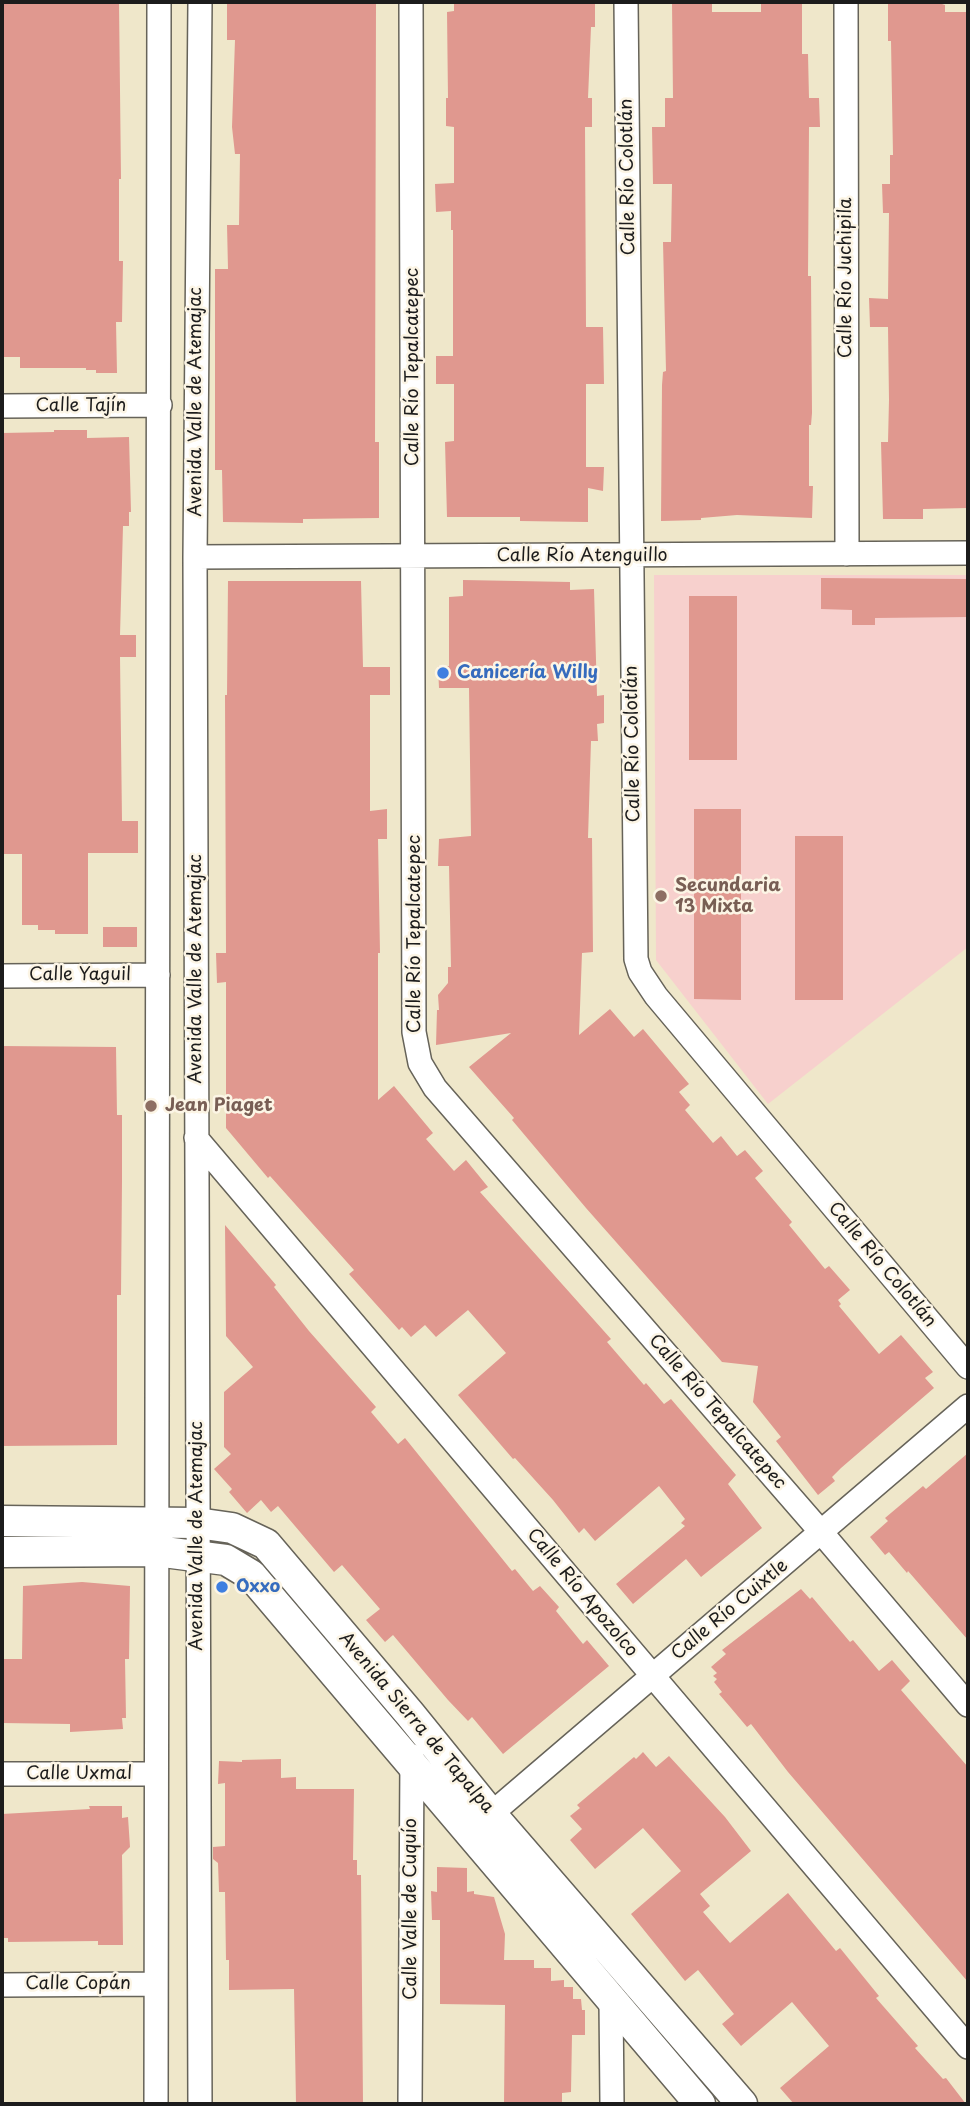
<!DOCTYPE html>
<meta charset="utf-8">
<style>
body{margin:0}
#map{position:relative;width:970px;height:2106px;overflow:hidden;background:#efe7ca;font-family:"Playpen Sans",sans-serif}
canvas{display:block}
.frame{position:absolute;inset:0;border:4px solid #1c1c1c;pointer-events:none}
</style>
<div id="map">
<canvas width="970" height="2106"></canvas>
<div class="frame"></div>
</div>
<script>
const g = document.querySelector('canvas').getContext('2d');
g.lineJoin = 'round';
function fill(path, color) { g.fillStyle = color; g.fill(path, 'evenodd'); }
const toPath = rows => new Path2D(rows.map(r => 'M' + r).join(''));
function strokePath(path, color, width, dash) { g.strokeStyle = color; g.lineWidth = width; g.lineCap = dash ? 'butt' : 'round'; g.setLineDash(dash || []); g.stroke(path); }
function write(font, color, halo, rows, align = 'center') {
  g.font = font + ' "Playpen Sans",sans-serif'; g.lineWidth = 5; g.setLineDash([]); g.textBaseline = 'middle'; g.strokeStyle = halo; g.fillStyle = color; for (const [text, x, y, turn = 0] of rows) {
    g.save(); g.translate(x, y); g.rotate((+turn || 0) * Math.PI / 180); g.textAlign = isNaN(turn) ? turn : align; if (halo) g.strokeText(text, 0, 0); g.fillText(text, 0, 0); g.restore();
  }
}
fill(toPath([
 [654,575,968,575,968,947,768,1104,656,960]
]), '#f7d0cd');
fill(toPath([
 [2,2,119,2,121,179,119,179,119,261,123,261,122,322,116,322,117,373,96,373,96,370,86,370,86,368,20,368,20,357,2,357],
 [227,2,376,2,375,442,379,442,379,518,303,519,303,523,223,522,222,470,215,470,215,269,228,269,227,225,239,225,240,154,235,154,232,127,235,40,227,40],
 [454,2,595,2,595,27,591,27,588,98,592,98,592,127,585,127,586,327,603,327,604,384,586,384,586,467,604,467,603,491,588,488,588,522,520,521,520,517,447,517,445,442,454,441,454,384,436,384,436,356,453,356,453,230,451,230,451,211,436,212,435,184,454,183,454,127,446,126,446,98,448,98,447,12,454,11],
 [672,2,712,2,712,12,761,12,761,2,802,2,802,54,808,54,809,98,819,98,820,127,809,127,808,276,811,276,812,413,811,425,809,425,809,486,813,486,812,518,737,515,701,518,701,520,661,521,662,385,663,372,666,371,663,242,671,242,672,184,653,184,652,127,665,127,665,98,673,98],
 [888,2,942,2,942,4,945,5,945,12,968,12,968,508,923,509,923,519,883,519,881,442,888,442,889,400,888,327,870,327,869,298,888,299,889,213,883,213,882,184,890,184,890,155,893,155,891,41,888,41],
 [54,430,87,430,87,438,129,437,131,512,129,512,129,526,123,526,120,635,136,635,136,657,120,657,122,821,138,821,138,853,88,853,88,934,55,934,55,930,38,930,38,925,22,925,22,854,2,854,2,433,54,432],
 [821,578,968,579,968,617,875,618,875,625,852,625,852,610,821,609],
 [463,580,570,582,570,590,594,589,597,696,604,695,604,723,597,724,598,741,591,741,588,838,592,838,593,952,582,953,579,1035,610,1009,634,1037,643,1029,689,1084,679,1092,690,1105,685,1110,713,1143,721,1136,737,1156,745,1150,763,1171,755,1178,792,1222,789,1225,825,1269,829,1266,850,1290,838,1300,841,1304,839,1306,879,1354,901,1335,933,1372,925,1378,934,1388,841,1468,832,1477,835,1481,818,1495,776,1441,781,1437,753,1402,758,1366,722,1362,586,1208,512,1120,514,1118,469,1067,511,1033,436,1045,437,1010,439,1010,438,995,448,983,448,967,451,967,449,866,438,866,439,839,471,836,469,688,439,688,438,666,449,666,449,597,463,596],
 [228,581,361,581,363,667,390,667,390,695,370,695,370,811,387,809,387,839,378,839,380,953,378,953,378,1100,394,1086,433,1133,426,1139,454,1171,466,1160,488,1187,480,1192,611,1339,607,1342,644,1385,646,1383,664,1404,671,1399,736,1475,728,1484,762,1528,701,1577,686,1559,633,1604,616,1584,685,1526,681,1523,685,1519,659,1486,595,1541,584,1528,579,1533,553,1500,515,1458,513,1459,458,1395,506,1353,468,1310,436,1337,425,1325,411,1337,402,1327,399,1330,349,1274,354,1270,270,1176,268,1178,226,1128,226,982,217,983,216,953,226,953,225,695,227,695],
 [689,596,737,596,737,760,689,760],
 [694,809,741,809,741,1000,694,999],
 [795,836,843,836,843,1000,795,1000],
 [103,927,137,927,137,947,103,947],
 [2,1046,116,1047,117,1115,122,1115,122,1181,121,1295,117,1295,117,1445,2,1446],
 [225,1225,276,1285,274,1287,309,1331,376,1407,371,1412,398,1444,405,1438,512,1571,515,1569,533,1591,540,1586,559,1607,556,1611,583,1644,587,1640,609,1666,503,1754,472,1717,468,1721,448,1700,393,1635,385,1642,366,1620,380,1609,342,1565,334,1572,278,1506,271,1512,261,1500,247,1513,229,1492,232,1489,214,1469,231,1454,224,1447,224,1392,253,1367,226,1336],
 [968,1453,968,1640,908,1571,907,1573,889,1552,885,1555,870,1537,888,1521,885,1518,923,1486,926,1489],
 [82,1582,130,1586,129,1659,125,1659,126,1718,122,1718,123,1729,70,1732,70,1724,2,1723,2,1659,22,1659,23,1586],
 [801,1589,810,1599,812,1597,850,1642,853,1640,879,1671,892,1660,910,1681,901,1690,968,1767,968,1982,788,1772,751,1724,747,1727,731,1708,719,1694,722,1692,714,1682,717,1679,713,1676,717,1673,711,1667,726,1654,722,1650],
 [643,1752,656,1767,669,1756,725,1817,751,1851,700,1894,710,1906,703,1912,730,1943,788,1893,836,1951,840,1948,879,1996,876,1998,918,2046,915,2048,943,2079,946,2078,966,2104,794,2104,780,2088,829,2046,792,2002,741,2046,722,2024,734,2014,698,1970,685,1981,631,1914,681,1871,643,1828,595,1869,570,1840,582,1829,570,1816,580,1808,577,1805,634,1757,636,1759],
 [281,1759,281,1778,296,1777,296,1789,354,1789,353,1860,357,1860,357,1875,361,1875,363,2104,296,2104,294,1989,229,1990,229,1960,226,1960,225,1892,219,1892,218,1863,213,1859,213,1847,225,1846,225,1783,218,1784,219,1761,242,1762,242,1760],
 [89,1806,122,1806,122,1818,128,1817,130,1847,122,1855,123,1945,98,1945,98,1941,8,1942,8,1938,2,1938,2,1814,90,1809],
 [437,1867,467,1868,467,1892,474,1891,474,1894,494,1897,505,1934,504,1960,534,1960,534,1968,551,1968,551,1981,564,1980,564,1987,573,1987,573,1999,581,1999,582,2010,585,2010,585,2035,572,2035,571,2092,562,2093,562,2104,504,2104,505,2005,440,2004,440,1920,432,1920,431,1891,437,1892]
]), '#e0988f');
const minor = toPath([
 [200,2,195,557,200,2104],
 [411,2,414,1032,420,1063,435,1088,821,1532,968,1705],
 [626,2,636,959,640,972,656,996,968,1367],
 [846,2,847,554],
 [2,406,160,405],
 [195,557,968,553],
 [2,976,158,975],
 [196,1138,968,2047],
 [2,1774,156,1774],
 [491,1814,968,1406],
 [2,1985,155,1984],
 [611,2001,612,2104],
 [156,2104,159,2],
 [410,2104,412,1756]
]);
const tertiary = toPath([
 [2,1521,197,1523,232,1528,266,1544,410,1714,491,1814,742,2104],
 [2,1552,156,1551,226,1560,251,1575,700,2104]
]);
strokePath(minor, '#666359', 26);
strokePath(tertiary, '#666359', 33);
strokePath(minor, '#fff', 23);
strokePath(tertiary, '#fff', 30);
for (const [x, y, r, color] of [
 [443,673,7,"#3f7fe0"],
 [661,896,7,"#8d6e63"],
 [151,1106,7,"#8d6e63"],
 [222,1587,7,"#3f7fe0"]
]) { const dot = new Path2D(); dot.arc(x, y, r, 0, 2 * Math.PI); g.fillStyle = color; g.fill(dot); strokePath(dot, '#fcf5e5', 2.5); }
write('18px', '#1c1c1c', '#fcf5e5', [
 ["Calle Río Colotlán",628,177,-91],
 ["Calle Río Juchipila",846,278,-90],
 ["Calle Río Tepalcatepec",413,367,-90],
 ["Avenida Valle de Atemajac",196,402,-90],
 ["Calle Tajín",81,406],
 ["Calle Río Atenguillo",582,556],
 ["Calle Río Colotlán",633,744,-91],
 ["Calle Río Tepalcatepec",415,934,-90],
 ["Avenida Valle de Atemajac",196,969,-90],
 ["Calle Yaguil",80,975],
 ["Calle Río Colotlán",882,1265,50],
 ["Calle Río Tepalcatepec",717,1412,49],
 ["Avenida Valle de Atemajac",197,1536,-90],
 ["Calle Río Apozolco",582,1593,50],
 ["Calle Río Cuixtle",730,1610,-40],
 ["Avenida Sierra de Tapalpa",416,1723,50],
 ["Calle Uxmal",79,1774],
 ["Calle Valle de Cuquío",411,1909,-90],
 ["Calle Copán",78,1984]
]);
write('bold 18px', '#366cbe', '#fcf5e5', [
 ["Canicería Willy",457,673],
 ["Oxxo",236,1587]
], 'left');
write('bold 18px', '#785e54', '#fcf5e5', [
 ["Secundaria",675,886],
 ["13 Mixta",675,907],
 ["Jean Piaget",165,1106]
], 'left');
</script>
